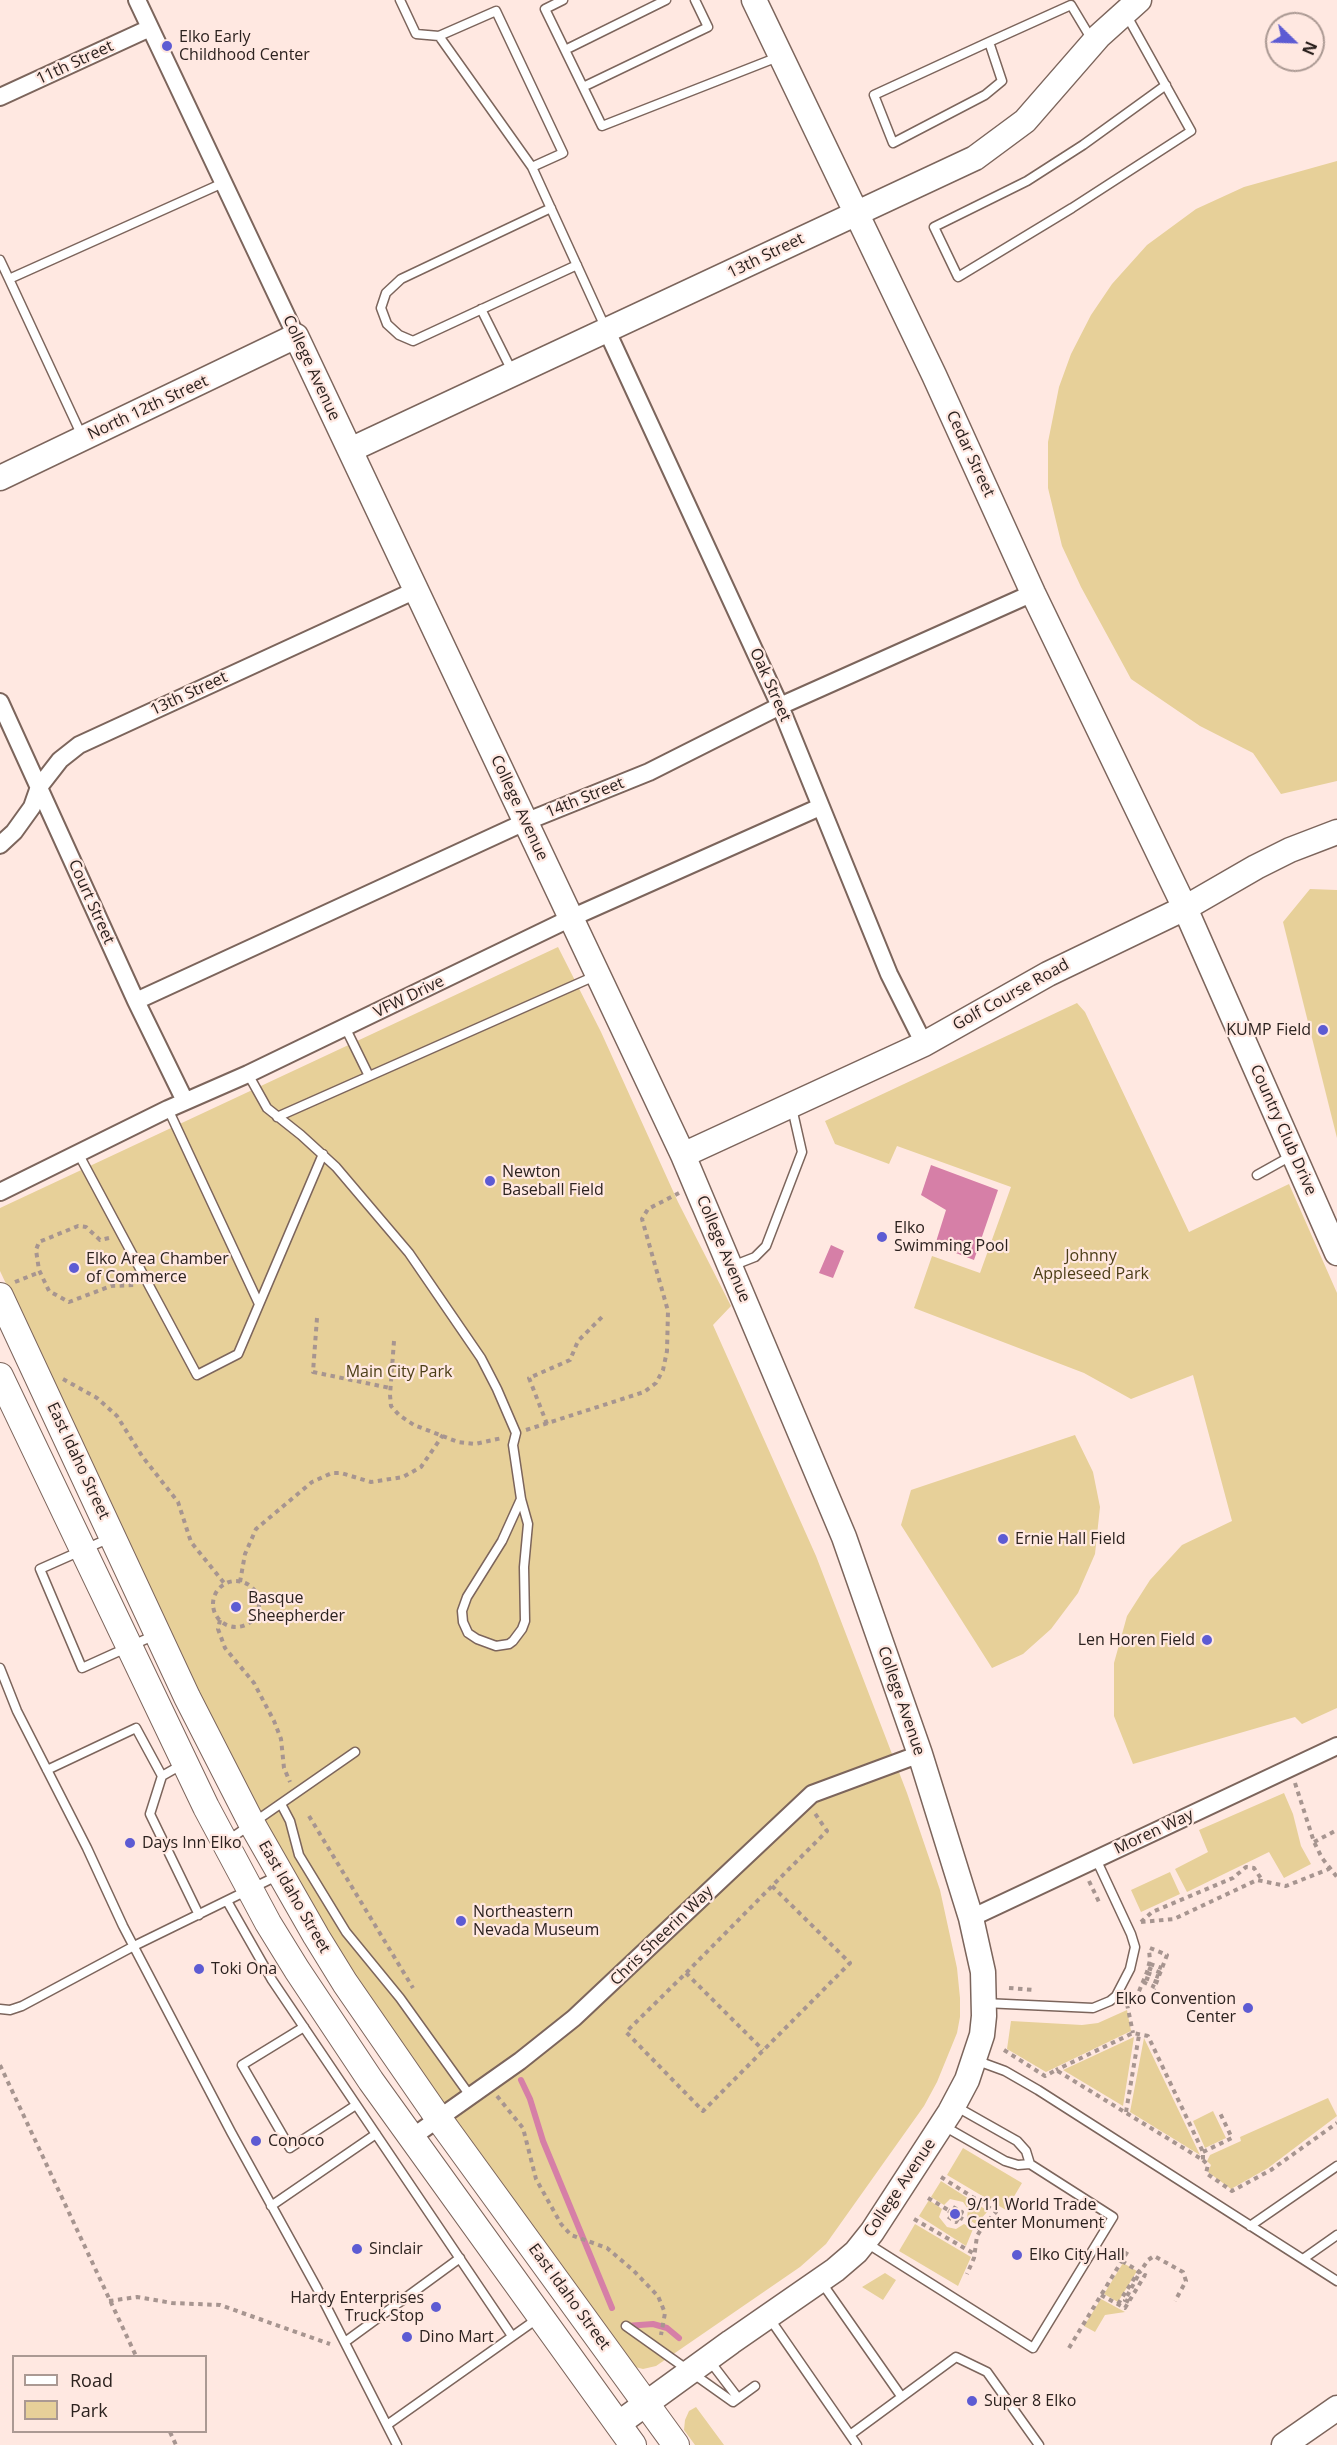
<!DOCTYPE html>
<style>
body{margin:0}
#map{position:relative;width:1337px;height:2445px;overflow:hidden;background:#ffe8e1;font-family:"Open Sans",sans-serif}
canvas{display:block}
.legend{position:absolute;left:12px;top:2355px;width:195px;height:78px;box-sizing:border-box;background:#ffe8e1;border:2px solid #ab9993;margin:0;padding:8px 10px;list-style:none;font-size:18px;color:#2c221f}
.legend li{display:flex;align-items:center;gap:12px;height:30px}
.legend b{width:30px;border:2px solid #ab9993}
.north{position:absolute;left:1265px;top:12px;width:60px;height:60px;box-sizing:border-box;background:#ffe8e1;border:2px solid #ab9993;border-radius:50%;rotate:113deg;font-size:16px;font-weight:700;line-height:24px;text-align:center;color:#2c221f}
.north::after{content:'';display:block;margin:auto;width:21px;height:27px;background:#5d5bd3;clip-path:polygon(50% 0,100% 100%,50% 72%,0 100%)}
</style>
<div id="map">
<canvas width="1337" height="2445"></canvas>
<ul class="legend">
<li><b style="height:8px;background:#fff"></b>Road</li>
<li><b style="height:16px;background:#e7d099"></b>Park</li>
</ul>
<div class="north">N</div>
</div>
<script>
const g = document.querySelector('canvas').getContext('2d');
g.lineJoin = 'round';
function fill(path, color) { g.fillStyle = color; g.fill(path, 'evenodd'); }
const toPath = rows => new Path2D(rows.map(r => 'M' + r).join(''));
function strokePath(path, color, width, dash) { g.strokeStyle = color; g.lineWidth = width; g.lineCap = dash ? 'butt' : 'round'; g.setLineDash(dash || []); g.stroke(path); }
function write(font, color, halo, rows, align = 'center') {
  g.font = font + ' "Open Sans",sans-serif'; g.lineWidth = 4.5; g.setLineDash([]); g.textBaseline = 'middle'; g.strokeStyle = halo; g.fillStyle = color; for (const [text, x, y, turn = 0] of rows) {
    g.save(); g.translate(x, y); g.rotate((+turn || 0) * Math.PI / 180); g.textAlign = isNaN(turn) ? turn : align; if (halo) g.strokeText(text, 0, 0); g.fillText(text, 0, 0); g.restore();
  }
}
fill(toPath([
 [1337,161,1337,781,1281,794,1253,753,1200,726,1131,679,1081,587,1062,546,1048,488,1048,442,1059,387,1071,354,1091,315,1112,284,1147,245,1196,209,1244,187],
 [1310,889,1337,890,1337,1138,1283,922],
 [558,947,601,1032,678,1202,731,1306,713,1325,816,1556,907,1793,940,1890,957,1968,960,1998,960,2017,957,2033,937,2082,924,2106,826,2244,800,2267,656,2366,643,2369,631,2366,457,2134,329,1937,237,1773,0,1271,0,1208],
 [1077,1003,1085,1012,1189,1232,1289,1184,1337,1293,1337,1708,1302,1724,1295,1717,1133,1764,1114,1716,1114,1663,1127,1616,1150,1580,1182,1545,1232,1521,1193,1375,1131,1399,1084,1373,914,1308,932,1256,980,1273,1011,1187,897,1146,889,1164,835,1144,825,1121],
 [1075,1435,1093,1472,1100,1507,1095,1554,1078,1593,1051,1629,1023,1654,992,1668,901,1525,911,1490],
 [1284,1793,1293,1814,1301,1846,1311,1864,1284,1878,1269,1852,1187,1892,1175,1869,1208,1852,1199,1830],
 [1170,1872,1180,1894,1141,1912,1131,1890],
 [1127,2010,1131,2031,1046,2072,1007,2049,1011,2021,1082,2025,1098,2023],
 [1134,2037,1123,2106,1063,2070],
 [1144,2038,1200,2155,1130,2112],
 [1328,2098,1337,2116,1268,2168,1231,2189,1208,2172,1211,2165,1207,2161,1210,2155,1241,2141,1240,2137],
 [1213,2111,1226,2138,1205,2148,1193,2121],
 [963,2148,1022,2183,1006,2210,947,2175],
 [941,2181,988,2211,976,2224,967,2219,968,2209,963,2202,950,2199,944,2205,931,2197],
 [929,2200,942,2209,939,2217,947,2227,956,2229,964,2224,973,2229,966,2246,919,2216],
 [915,2224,971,2257,958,2286,899,2251],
 [1123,2263,1137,2271,1118,2302,1104,2294],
 [885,2273,896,2280,883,2300,862,2287],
 [1101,2299,1125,2312,1105,2315,1095,2332,1084,2326],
 [696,2407,724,2445,695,2445,684,2430,685,2420,689,2411]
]), '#e7d099');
fill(toPath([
 [931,1165,998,1190,974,1260,935,1245,946,1210,921,1195],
 [831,1245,844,1251,833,1278,819,1273]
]), '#d67fa7');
strokePath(toPath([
 [521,2080,530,2099,543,2141,612,2308],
 [626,2326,653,2324,667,2328,679,2338]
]), '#d67fa7', 6);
const lane = toPath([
 [400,0,416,34,439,36],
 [563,0,545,9,602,126,778,57],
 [1127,16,1191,131,1072,208,958,277,934,227,1027,181,1083,145,1166,85],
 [989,42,1002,81,985,95,893,143,874,95,989,42,1071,5,1092,40],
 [565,50,666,0],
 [583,87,708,27,695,0],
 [532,167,439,36,496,11,563,153,532,167,606,329],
 [551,208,401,279,386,293,381,308,387,324,399,335,413,341,577,265],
 [0,260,9,279,223,183],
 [9,279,82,436],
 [481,309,513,373],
 [345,1027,369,1076],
 [248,1074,267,1108,301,1135,336,1167,409,1253,481,1358,497,1389,516,1433,513,1445,521,1499,528,1524,524,1567,525,1621,522,1629,513,1641,509,1644,496,1646,477,1639,468,1633,463,1622,462,1611,467,1597,502,1541,521,1499],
 [168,1109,259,1304],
 [277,1117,595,976],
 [78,1153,197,1375,238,1354,323,1154],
 [1257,1175,1291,1156],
 [732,1266,755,1257,766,1246,802,1152,792,1108],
 [110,1538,40,1569,82,1668,155,1635],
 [0,1668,17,1711,87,1848,123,1926,231,2132,317,2288,397,2445],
 [183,1764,162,1776,150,1814,199,1915],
 [47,1770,136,1728,162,1776],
 [281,1804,290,1821,299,1855,346,1932,400,1998,471,2097],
 [227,1841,355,1752],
 [227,1901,272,1980,512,2336],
 [984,2003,1093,2008,1110,2001,1116,1996,1130,1969,1135,1947,1131,1934,1096,1859],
 [0,2009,10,2010,22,2006,134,1946,277,1876],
 [304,2027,242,2065,290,2148,356,2105],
 [975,2060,1005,2071,1038,2090,1337,2281],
 [955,2106,1017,2141,1026,2151,1030,2164],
 [271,2206,376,2134],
 [1250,2226,1337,2166],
 [865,2242,1033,2348,1113,2217,1030,2164,1018,2165,1005,2161,942,2125],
 [1303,2259,1337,2235],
 [822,2283,901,2396],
 [770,2319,857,2445],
 [626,2326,733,2402,755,2386],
 [345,2342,460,2258],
 [709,2360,738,2398],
 [387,2425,537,2319],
 [850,2435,956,2357,987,2372,1039,2445]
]);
const street = toPath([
 [137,0,296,336],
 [0,97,150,28],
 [606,329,780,706,889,974,924,1044],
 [0,702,136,1001,185,1101],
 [0,845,14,832,32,807,39,787,60,760,79,745,416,590],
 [136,1001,525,822,649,772,780,706,1033,593],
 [0,1192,168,1109,248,1074,571,918,820,807],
 [971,1918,1337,1746],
 [411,2138,520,2061,574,2018,812,1794,920,1754]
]);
const secondary = toPath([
 [754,0,934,375,1033,593,1185,908,1337,1253],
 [350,450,975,158,1025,121,1099,36,1139,0],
 [0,478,296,336,683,1155,844,1537,920,1754,971,1918,983,1972,984,2016,982,2035,967,2080,950,2112,872,2232,856,2252,835,2270,731,2342,618,2424],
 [683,1155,924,1044,1048,974,1185,908,1256,867,1290,850,1337,832],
 [1284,2445,1337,2408]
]);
const primary = toPath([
 [0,1296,187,1697,252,1824,316,1936,345,1983,439,2119,676,2445],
 [0,1376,206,1807,268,1923,297,1970,371,2081,633,2445]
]);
strokePath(lane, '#7c655c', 11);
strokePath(street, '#7c655c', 20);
strokePath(secondary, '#7c655c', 27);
strokePath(primary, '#7c655c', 28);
strokePath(toPath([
 [109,1238,100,1240,86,1227,78,1226,39,1242,36,1250,39,1270,49,1291,69,1302,111,1286,136,1285],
 [15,1282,40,1272],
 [317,1318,313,1372,390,1388],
 [394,1341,390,1395,391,1406,399,1415,414,1425,458,1442,475,1444,502,1438],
 [63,1379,97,1398,117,1416,142,1456,178,1502,191,1542,225,1584],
 [547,1424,529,1378,570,1360,578,1341,604,1315],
 [526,1430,644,1392,656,1383,663,1370,667,1351,668,1311,642,1219,648,1209,679,1193],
 '213 1604a23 23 0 1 1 46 0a23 23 0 1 1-46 0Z',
 [240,1582,245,1554,256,1529,312,1482,332,1473,341,1473,371,1482,403,1477,421,1467,443,1435],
 [220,1620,218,1629,225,1648,254,1683,274,1721,281,1739,284,1768,290,1782],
 [1295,1783,1314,1842,1322,1858,1337,1877],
 [309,1816,413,1988],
 [1314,1842,1337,1830],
 [1089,1881,1099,1902],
 [772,1886,850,1963,703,2111,626,2032,686,1973,772,1886,827,1831,814,1812],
 [1141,1922,1174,1919,1257,1880,1286,1886,1329,1869],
 [1141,1922,1152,1912,1233,1878,1246,1867,1254,1868,1262,1880],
 [1150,1948,1167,1955,1154,1989],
 [1150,1964,1162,1968],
 [1148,1968,1161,1973],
 [686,1973,763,2050],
 [1147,1973,1159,1977],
 [1145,1978,1157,1982],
 [1143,1982,1155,1987],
 [1009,1988,1034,1990],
 [1127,2004,1137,1996,1147,1972,1150,1960,1149,1950],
 [1127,2004,1133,2033],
 [1004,2050,1045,2076,1056,2070,1203,2160,1203,2152,1148,2036,1133,2033,1056,2070],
 [0,2065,136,2356],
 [497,2096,523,2128,536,2179,561,2224,571,2235,607,2248,634,2271,658,2296,665,2313,661,2335],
 [1126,2112,1139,2035],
 [1203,2152,1232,2138,1220,2113],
 [1203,2160,1208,2165,1206,2173,1232,2191,1271,2170,1337,2123],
 [941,2177,996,2212,983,2226,977,2236,974,2258,967,2274],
 [928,2198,950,2211],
 [953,2207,962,2212,956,2222,947,2216,953,2207],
 [959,2217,980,2229],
 [914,2219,973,2253],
 [1122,2261,1140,2272,1148,2260,1154,2256,1183,2272,1186,2281,1175,2301],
 [1101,2295,1125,2308,1145,2275,1147,2276],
 [109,2301,137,2297,172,2303,220,2305,330,2344],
 [1129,2302,1125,2300,1140,2272],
 [1118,2304,1139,2271],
 [1069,2348,1129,2249],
 [170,2432,176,2445]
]), '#a79590', 4, [4.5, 4.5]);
strokePath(lane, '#fff', 8);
strokePath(street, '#fff', 16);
strokePath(secondary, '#fff', 24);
strokePath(primary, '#fff', 26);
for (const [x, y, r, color] of [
 [167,46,6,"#5d5bd3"],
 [1323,1030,6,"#5d5bd3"],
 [490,1181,6,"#5d5bd3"],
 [882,1237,6,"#5d5bd3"],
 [74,1268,6,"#5d5bd3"],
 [1003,1539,6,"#5d5bd3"],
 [236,1607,6,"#5d5bd3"],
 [1207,1640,6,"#5d5bd3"],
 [130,1843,6,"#5d5bd3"],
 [461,1921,6,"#5d5bd3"],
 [199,1969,6,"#5d5bd3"],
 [1248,2008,6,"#5d5bd3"],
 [256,2141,6,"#5d5bd3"],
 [955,2214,6,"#5d5bd3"],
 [357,2249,6,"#5d5bd3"],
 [1017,2255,6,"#5d5bd3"],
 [436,2307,6,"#5d5bd3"],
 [407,2337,6,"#5d5bd3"],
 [972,2401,6,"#5d5bd3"]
]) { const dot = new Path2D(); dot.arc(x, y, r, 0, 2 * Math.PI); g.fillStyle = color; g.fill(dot); strokePath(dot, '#ffe8e1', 2); }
write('16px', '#2c221f', '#ffe8e1', [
 ["Elko Early",179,37],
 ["Childhood Center",179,55],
 ["KUMP Field",1311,1030,"right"],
 ["Newton",502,1172],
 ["Baseball Field",502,1190],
 ["Elko",894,1228],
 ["Swimming Pool",894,1246],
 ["Elko Area Chamber",86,1259],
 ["of Commerce",86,1277],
 ["Ernie Hall Field",1015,1539],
 ["Basque",248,1598],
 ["Sheepherder",248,1616],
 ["Len Horen Field",1195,1640,"right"],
 ["Days Inn Elko",142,1843],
 ["Northeastern",473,1912],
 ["Nevada Museum",473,1930],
 ["Toki Ona",211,1969],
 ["Elko Convention",1236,1999,"right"],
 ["Center",1236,2017,"right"],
 ["Conoco",268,2141],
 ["9/11 World Trade",967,2205],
 ["Center Monument",967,2223],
 ["Sinclair",369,2249],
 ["Elko City Hall",1029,2255],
 ["Hardy Enterprises",424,2298,"right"],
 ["Truck Stop",424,2316,"right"],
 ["Dino Mart",419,2337],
 ["Super 8 Elko",984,2401]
], 'left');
write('16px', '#2c221f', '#ffe8e1', [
 ["11th Street",75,63,-25],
 ["13th Street",766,256,-26],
 ["College Avenue",311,368,65],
 ["North 12th Street",148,408,-25],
 ["Cedar Street",970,454,65],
 ["Oak Street",770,685,66],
 ["13th Street",189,694,-25],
 ["14th Street",585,798,-22],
 ["College Avenue",519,808,65],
 ["Court Street",91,902,66],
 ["Golf Course Road",1011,995,-29],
 ["VFW Drive",409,997,-26],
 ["Country Club Drive",1283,1130,66],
 ["College Avenue",723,1249,67],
 ["East Idaho Street",78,1461,65],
 ["College Avenue",901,1701,71],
 ["Moren Way",1154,1832,-25],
 ["East Idaho Street",294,1897,60],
 ["Chris Sheerin Way",662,1936,-44],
 ["College Avenue",900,2188,-56],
 ["East Idaho Street",569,2297,54]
]);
write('16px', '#4b3d16', '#ffe8e1', [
 ["Johnny",1091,1256],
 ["Appleseed Park",1091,1274],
 ["Main City Park",399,1372]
]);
</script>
